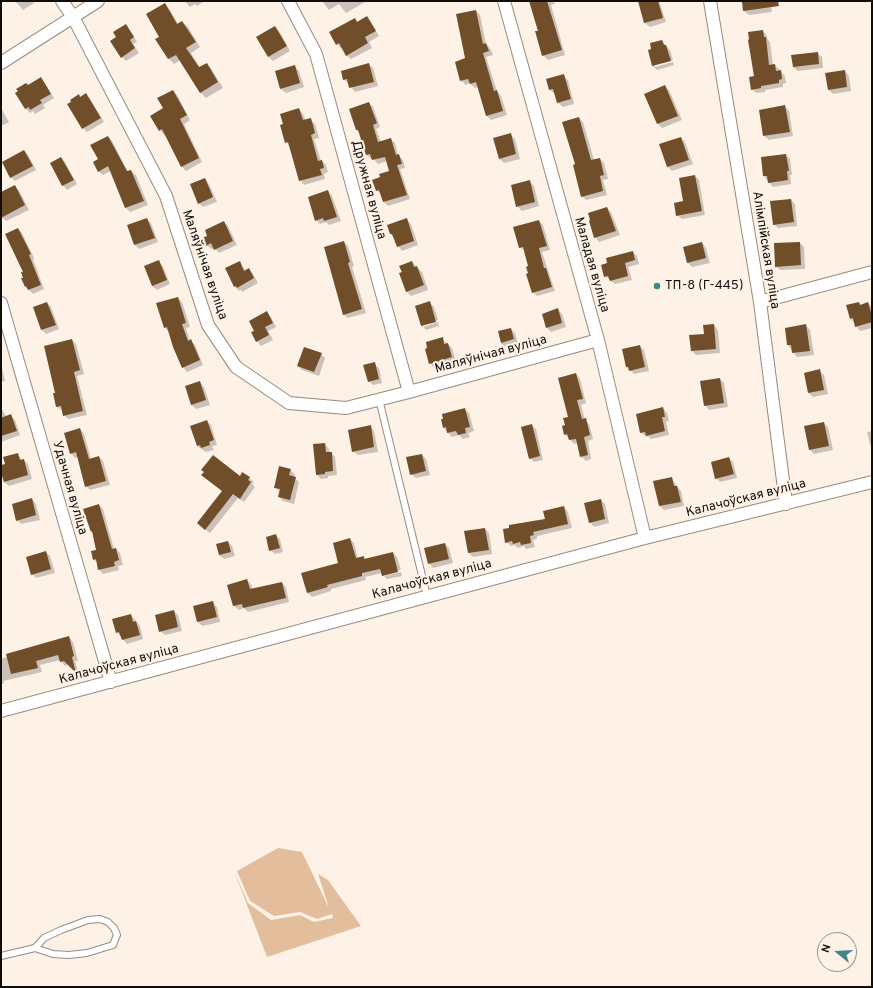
<!DOCTYPE html>
<meta charset="utf-8">
<style>
body{margin:0}
#map{position:relative;width:873px;height:988px;overflow:hidden;background:#fef2e7;font-family:Overpass,sans-serif}
canvas{display:block}
.frame{position:absolute;inset:0;border:2px solid #110e0a;pointer-events:none}
.north{position:absolute;left:817px;top:932px;width:40px;height:40px;box-sizing:border-box;background:#fef2e7;border:1px solid #9f978f;border-radius:50%;rotate:288deg;font-size:11px;font-weight:700;line-height:16px;text-align:center;color:#110e0a}
.north::after{content:'';display:block;margin:auto;width:14px;height:18px;background:#408888;clip-path:polygon(50% 0,100% 100%,50% 72%,0 100%)}
</style>
<div id="map">
<canvas width="873" height="988"></canvas>
<div class="frame"></div>
<div class="north">N</div>
</div>
<script>
const g = document.querySelector('canvas').getContext('2d');
g.lineJoin = 'round';
function fill(path, color) { g.fillStyle = color; g.fill(path, 'evenodd'); }
const toPath = rows => new Path2D(rows.map(r => 'M' + r).join(''));
function strokePath(path, color, width, dash) { g.strokeStyle = color; g.lineWidth = width; g.lineCap = dash ? 'butt' : 'round'; g.setLineDash(dash || []); g.stroke(path); }
function write(font, color, halo, rows, align = 'center') {
  g.font = font + ' Overpass,sans-serif'; g.lineWidth = 4; g.setLineDash([]); g.textBaseline = 'middle'; g.strokeStyle = halo; g.fillStyle = color; for (const [text, x, y, turn = 0] of rows) {
    g.save(); g.translate(x, y); g.rotate((+turn || 0) * Math.PI / 180); g.textAlign = isNaN(turn) ? turn : align; if (halo) g.strokeText(text, 0, 0); g.fillText(text, 0, 0); g.restore();
  }
}
fill(toPath([
 [278,848,302,852,329,908,318,874,328,880,361,926,267,957,234,871,248,903,271,920,300,915,314,922,333,918,332,914,317,919,300,912,274,916,250,901,237,871]
]), '#e2be9d');
fill(toPath([
 [15,1,33,1,34,3,23,10],
 [185,1,205,1,197,6,195,4,190,7],
 [322,1,365,1,365,2,346,13,339,4,329,10],
 [530,1,554,1,555,4,551,5,565,55,548,60,543,55,539,31],
 [639,1,659,1,666,22,650,27,645,23],
 [743,1,775,1,770,2,772,12,749,15,744,11],
 [165,5,170,10,178,24,182,22,188,27,200,47,191,53,200,68,207,64,212,70,223,88,206,98,200,92,181,60,174,64,169,59,157,39,160,37],
 [476,11,480,15,486,44,490,48,493,55,486,57,497,91,501,96,507,115,491,120,487,116,479,87,475,88,470,83,466,85,461,80],
 [367,17,371,22,379,36,369,42,372,48,351,59,346,55,343,48,341,49,337,44,355,19,358,22],
 [275,27,279,31,290,51,273,61,269,57,258,37],
 [130,30,137,42,133,44,139,53,126,61,122,57],
 [763,31,767,36,768,40,770,42,773,65,775,65,785,76,786,83,783,84,783,87,765,90,765,92,756,93,752,89],
 [662,41,670,50,673,60,655,64,655,67,673,62,674,65,657,70,653,66,652,49],
 [817,53,822,57,823,68,798,71,793,67],
 [368,64,373,68,378,86,355,92,344,79],
 [294,66,299,71,304,87,286,93,281,89,276,72],
 [845,71,849,76,851,91,833,94,828,89],
 [563,76,568,80,574,104,563,107,558,103,555,94,550,90],
 [41,79,45,83,54,98,43,105,45,108,35,114,33,111,30,113,26,109,17,93],
 [665,86,669,90,682,120,662,128,658,124,645,94],
 [173,91,177,95,190,120,184,124,202,162,186,171,182,167,166,134,164,135,160,130,152,116,164,109],
 [86,94,90,99,104,122,87,132,83,128,72,103,79,95,81,98],
 [369,103,373,107,380,127,376,129,381,142,390,139,395,143,398,155,403,160,405,168,400,169,410,199,388,206,384,202,381,194,376,190,382,177,390,172,387,161,378,164,373,158,371,159,367,155,360,133,357,130],
 [785,106,789,111,793,136,769,140,764,136],
 [1,108,9,122,1,126],
 [299,109,303,114,306,121,310,119,315,124,319,138,314,139,321,161,322,161,326,165,328,172,324,174,325,179,304,185,300,180,290,147,286,142,284,124],
 [579,118,583,122,594,160,600,159,604,163,608,179,603,180,607,195,586,200,582,196,576,165],
 [510,134,515,139,520,159,504,163,500,159],
 [108,137,112,141,128,172,131,171,136,175,148,205,130,212,126,208,111,171,103,175,98,171,99,160],
 [681,138,685,142,693,164,672,171,668,167,661,145],
 [24,151,28,155,36,170,15,181,11,177],
 [786,155,790,159,792,175,790,175,791,184,773,187,764,176],
 [61,158,65,162,77,184,67,190,63,185],
 [695,176,699,180,705,215,682,219,677,215,684,202],
 [205,179,209,184,217,202,203,207,199,203],
 [529,181,534,186,539,206,522,211,517,206],
 [14,186,19,190,29,210,6,221,1,216,1,193],
 [328,191,332,196,341,221,329,225,326,222,320,224,316,220],
 [791,200,795,204,797,226,778,228,774,224],
 [607,208,611,212,620,235,599,242,595,237],
 [147,219,151,223,158,242,139,249,135,245],
 [406,219,411,224,418,245,402,251,398,246,394,237,391,234],
 [539,221,543,225,550,250,542,252,555,291,537,296,533,292,530,267,525,251,520,247],
 [224,222,228,226,237,245,219,253,214,248,211,249,207,245,209,236],
 [18,229,22,233,34,258,33,259,44,289,33,294,25,286,25,272],
 [344,242,348,246,354,266,352,267,366,313,348,318,343,314],
 [702,243,706,248,710,263,692,267,688,263,684,248],
 [800,243,804,247,805,269,780,270,776,266],
 [632,252,637,256,639,264,628,267,632,280,615,284,605,276],
 [158,261,163,266,170,284,157,290,152,286],
 [412,262,422,272,428,290,411,296,406,291,403,272],
 [239,263,246,271,249,269,253,274,258,283,242,292,241,290,239,291,235,287,226,269],
 [178,298,182,302,190,327,186,328,190,341,195,345,203,365,187,372,183,367,169,332,165,328,157,303],
 [47,303,51,307,59,329,46,334,42,330,34,308],
 [430,303,434,307,438,320,423,325,423,327,438,322,439,326,426,330,422,326,416,306],
 [859,303,861,305,868,303,872,307,872,328,860,331,851,319],
 [557,309,562,314,566,327,551,332,547,328],
 [267,313,271,317,276,327,268,331,273,340,261,346,257,341,252,332,255,331],
 [714,325,718,330,720,353,696,355,692,351],
 [806,325,810,330,814,355,797,357,788,345],
 [511,329,515,333,518,344,506,347,501,343],
 [442,339,452,348,456,362,434,368,430,363],
 [72,340,76,344,84,374,77,376,87,415,68,419,64,415,63,411,57,407,57,394],
 [639,346,644,350,649,371,634,374,627,367],
 [321,354,325,358,319,376,302,370,298,366],
 [1,364,5,381,1,382],
 [374,364,379,368,382,383,373,385,369,381],
 [820,371,824,375,828,394,813,397,809,393],
 [576,374,580,379,586,403,581,405,585,420,589,424,593,439,588,441,591,459,586,461,581,456,578,443,574,444,565,434],
 [720,379,724,383,728,407,709,410,705,405],
 [199,382,204,387,210,405,196,409,192,405,186,387],
 [663,408,667,413,669,421,666,422,669,435,651,439,648,436,646,437,641,432],
 [464,409,469,413,474,431,468,433,470,437,463,439,459,435,452,437,444,428],
 [2,410,7,417,11,415,15,420,20,435,1,442,1,411],
 [207,421,211,425,217,445,212,446,214,450,206,452,197,446],
 [824,423,828,427,833,450,814,454,810,450],
 [531,425,536,429,543,460,534,462,530,458],
 [370,426,374,431,378,452,358,455,353,451],
 [80,429,84,434,91,459,99,457,103,461,110,485,90,490,86,486,78,457,75,458,71,453],
 [872,431,872,446,870,444,867,432],
 [325,444,329,449,330,453,331,453,335,457,337,475,328,476,328,478,321,479,317,475],
 [17,454,22,460,23,460,28,464,32,479,9,486,4,482,1,466,6,465],
 [422,455,426,459,430,475,416,478,411,474,408,458],
 [729,458,733,462,737,478,720,482,716,478],
 [290,470,295,474,294,477,299,482,294,504,283,501,279,497,280,492,275,487],
 [202,475,249,478,254,482,252,484,255,487,244,502,238,498,210,533,202,527,223,492],
 [671,478,681,491,684,506,664,510,660,506,655,482],
 [32,499,36,504,40,520,21,524,17,520],
 [601,500,605,504,609,523,594,527,590,522],
 [99,505,103,509,114,549,116,549,120,553,123,565,118,566,119,570,103,574,99,569,98,563,93,559,97,551,93,533,91,531],
 [564,507,568,512,572,528,537,536,537,539,533,540,535,547,526,549,524,546,518,548,515,545,511,546,506,542,546,520],
 [485,529,489,533,492,554,473,557,469,553],
 [275,535,280,539,283,552,275,554,270,550],
 [350,539,354,543,358,559,364,557,366,559,393,553,397,557,401,570,384,574,384,576,401,572,402,576,387,579,383,575,382,573,365,577,366,580,331,589,331,591,312,597,308,593,340,564],
 [228,542,232,546,235,556,224,559,219,555],
 [445,544,449,548,453,563,433,568,429,563],
 [46,552,50,556,55,573,36,578,32,574],
 [247,580,251,584,253,590,282,583,286,587,289,602,248,612,244,608,239,610,234,606],
 [212,602,217,607,220,622,202,626,198,622],
 [173,611,178,615,182,631,165,635,160,631],
 [131,615,140,626,143,639,127,644,117,632],
 [69,637,73,642,78,661,75,661,79,675,69,664,65,666,60,660,40,665,42,672,3,681,4,683,1,684,1,659]
]), '#0003');
fill(toPath([
 [529,1,547,1,562,50,542,56,535,31,538,31],
 [638,1,658,1,663,18,644,23],
 [742,1,778,1,779,6,743,11],
 [165,3,177,24,182,21,196,42,186,48,199,67,207,63,218,82,200,93,176,55,168,59,155,39,159,37,146,14],
 [476,10,483,44,486,43,489,51,483,53,494,91,497,90,503,111,486,116,476,82,470,84,468,79,460,81,455,62,465,58,456,14],
 [367,16,376,31,365,37,368,43,346,56,339,43,336,45,329,32,355,18,357,22],
 [126,24,134,37,130,40,135,48,121,58,110,41,116,37,113,32],
 [275,26,287,46,268,57,256,37],
 [763,30,764,37,766,37,769,65,775,64,776,71,781,70,782,79,779,80,779,83,761,86,761,88,751,90,749,77,754,76,748,40,749,39,748,32],
 [662,40,664,45,666,45,671,61,652,66,648,50,651,49,650,43],
 [818,52,819,64,793,67,791,55],
 [369,63,374,82,349,88,347,79,343,80,341,71],
 [295,65,300,83,280,89,275,71],
 [845,70,847,87,828,90,825,73],
 [564,74,571,99,557,103,553,89,549,90,546,79],
 [41,77,51,94,40,100,42,103,30,110,29,107,25,109,15,93,18,91,16,89,26,83,28,85],
 [665,85,678,116,657,124,644,94],
 [173,90,187,115,180,119,199,158,181,167,162,129,159,131,150,116,163,108,157,98],
 [86,93,101,118,82,129,67,104,71,102,70,100,79,94,80,97],
 [369,102,377,123,373,125,378,142,391,138,396,155,399,154,402,164,397,165,407,195,383,202,379,190,376,191,372,180,380,177,379,174,389,171,385,157,372,160,370,154,366,155,358,130,356,130,349,109],
 [785,105,790,132,763,136,759,110],
 [299,108,303,120,311,118,315,133,311,135,318,161,322,160,324,168,320,169,322,175,299,181,288,142,285,143,280,125,283,124,280,114],
 [579,117,591,160,600,158,604,175,600,176,603,191,581,197,573,165,575,164,562,122],
 [511,133,516,154,499,159,493,138],
 [108,136,127,171,131,170,144,201,125,208,108,166,98,172,93,162,98,159,90,145],
 [681,137,689,160,667,167,659,144],
 [24,150,33,166,10,178,2,162],
 [786,154,789,171,787,171,788,180,768,183,767,176,763,176,761,157],
 [61,157,74,180,62,186,50,163],
 [695,175,702,211,676,216,674,203,683,201,679,178],
 [205,178,213,197,198,204,190,184],
 [530,180,535,202,516,207,511,185],
 [15,185,25,205,1,218,1,192],
 [328,190,337,217,324,221,323,218,315,221,308,197],
 [791,199,794,222,773,225,770,201],
 [607,207,616,231,594,238,589,221,590,220,588,213],
 [147,218,155,238,134,245,127,225],
 [407,218,414,241,397,247,392,234,390,234,387,225],
 [539,220,547,246,539,248,544,268,546,268,552,287,532,293,526,274,528,273,526,267,528,266,523,247,519,248,513,227],
 [224,221,233,241,214,250,211,243,206,246,202,238,207,236,205,230],
 [18,228,31,254,29,255,41,285,28,290,26,286,25,287,21,278,23,278,21,272,23,272,5,234],
 [344,241,350,262,348,263,362,309,343,315,324,247],
 [702,242,706,258,687,263,683,247],
 [800,242,801,265,775,267,774,243],
 [633,251,635,260,625,263,628,276,610,281,608,276,604,277,601,265,607,263,606,258],
 [159,260,167,280,152,286,144,266],
 [240,261,244,271,249,268,254,278,237,288,236,286,234,287,225,268],
 [412,261,414,267,417,266,424,285,406,292,399,273,402,272,399,266],
 [178,297,186,323,182,324,188,341,191,339,200,360,182,368,173,347,167,327,164,328,156,303],
 [430,301,436,322,421,326,415,306],
 [47,302,56,325,41,330,33,307],
 [859,302,860,305,868,302,872,316,872,322,855,327,853,318,850,319,846,305],
 [558,308,562,323,546,328,542,314],
 [267,311,273,323,265,327,269,335,256,342,251,332,254,331,249,321],
 [714,324,716,349,691,351,689,335,704,334,703,325],
 [806,324,810,351,792,353,791,345,787,345,785,328],
 [511,328,514,339,501,343,498,331],
 [443,337,444,344,448,343,452,357,429,364,425,349,427,348,426,342],
 [72,339,80,370,74,372,83,411,63,416,61,406,56,407,53,393,55,393,44,346],
 [640,345,645,367,629,371,628,367,626,367,622,349],
 [304,347,322,353,314,372,297,366],
 [375,362,379,379,368,382,363,365],
 [820,369,824,390,808,393,804,373],
 [576,373,583,399,577,400,582,419,586,418,590,435,584,437,588,455,580,457,576,439,569,440,567,434,564,435,562,426,565,425,563,418,568,417,558,378],
 [720,378,724,403,704,406,700,381],
 [200,381,206,400,191,405,185,386],
 [663,407,665,417,662,417,665,431,646,436,645,432,640,433,636,414],
 [465,408,470,427,465,428,466,433,458,435,456,431,447,433,446,427,443,428,441,419,443,419,442,414],
 [11,414,17,431,1,436,1,418],
 [207,420,214,440,209,442,210,445,201,448,200,445,197,446,190,426],
 [824,422,829,446,809,450,804,426],
 [532,424,540,456,529,459,521,427],
 [371,425,374,447,352,452,348,430],
 [80,428,89,459,99,456,106,481,85,487,76,452,70,454,64,433],
 [325,443,326,452,332,452,333,471,325,472,325,474,316,475,313,444],
 [18,453,20,460,24,459,28,475,4,482,1,473,1,465,5,464,3,457],
 [422,454,426,471,410,475,406,457],
 [213,455,240,476,242,472,250,477,248,480,251,482,240,499,233,494,205,530,197,523,222,491,201,475,204,472,201,470],
 [729,457,734,474,715,479,711,462],
 [279,466,291,469,289,475,296,477,290,500,278,497,280,489,274,488],
 [672,477,674,486,677,486,681,502,659,506,653,481],
 [32,498,36,515,16,521,12,504],
 [601,499,605,519,589,523,584,503],
 [99,504,112,549,116,548,119,560,114,562,115,566,98,570,96,559,93,560,91,551,96,550,92,531,91,532,83,509],
 [564,506,568,524,533,532,534,535,530,536,531,543,521,545,520,542,513,544,512,541,505,543,503,529,509,528,509,525,545,519,543,511],
 [485,528,489,550,468,553,464,531],
 [276,534,280,548,269,551,266,537],
 [350,538,356,558,364,556,364,559,393,552,398,572,382,576,380,569,362,573,362,576,327,585,328,587,307,593,301,573,338,563,333,543],
 [228,541,231,552,219,555,216,544],
 [445,543,449,559,428,564,424,548],
 [46,551,51,569,31,575,26,557],
 [247,579,250,589,282,582,286,598,243,608,242,604,233,606,227,585],
 [213,601,217,617,197,622,193,606],
 [174,610,178,627,159,632,155,615],
 [131,614,133,622,136,621,140,635,122,640,119,632,116,633,112,619],
 [69,636,74,656,72,657,76,673,64,661,60,662,58,655,36,661,38,668,11,674,6,654]
]), '#714e2a');
const lane = toPath([
 [379,399,427,596],
 [1,956,35,948,44,938,61,930,88,920,100,919,108,922,114,928,117,935,113,945,87,953,69,955,53,954,35,948]
]);
const street = toPath([
 [62,1,73,17,166,196,208,325,236,367,289,403,346,408,409,392,598,340],
 [288,1,316,54,409,392],
 [504,1,598,340,645,538],
 [710,1,760,302,786,504],
 [1,63,98,1],
 [760,302,872,272],
 [1,303,111,682],
 [1,711,645,538,872,482]
]);
strokePath(lane, '#968b81', 8);
strokePath(street, '#968b81', 14);
strokePath(lane, '#fff', 6);
strokePath(street, '#fff', 12);
for (const [x, y, r, color] of [
 [657,286,4,"#408888"]
]) { const dot = new Path2D(); dot.arc(x, y, r, 0, 2 * Math.PI); g.fillStyle = color; g.fill(dot); strokePath(dot, '#fef2e7', 1.5); }
write('13px', '#110e0a', '#fef2e7', [
 ["Дружная вуліца",368,190,75],
 ["Алімпійская вуліца",765,250,81],
 ["Маляўнічая вуліца",204,265,71],
 ["Маладая вуліца",591,265,74],
 ["Маляўнічая вуліца",491,355,-15],
 ["Удачная вуліца",69,488,74],
 ["Калачоўская вуліца",746,499,-14],
 ["Калачоўская вуліца",432,580,-15],
 ["Калачоўская вуліца",119,665,-15]
]);
write('13px', '#110e0a', '#fef2e7', [
 ["ТП-8 (Г-445)",665,286]
], 'left');
</script>
